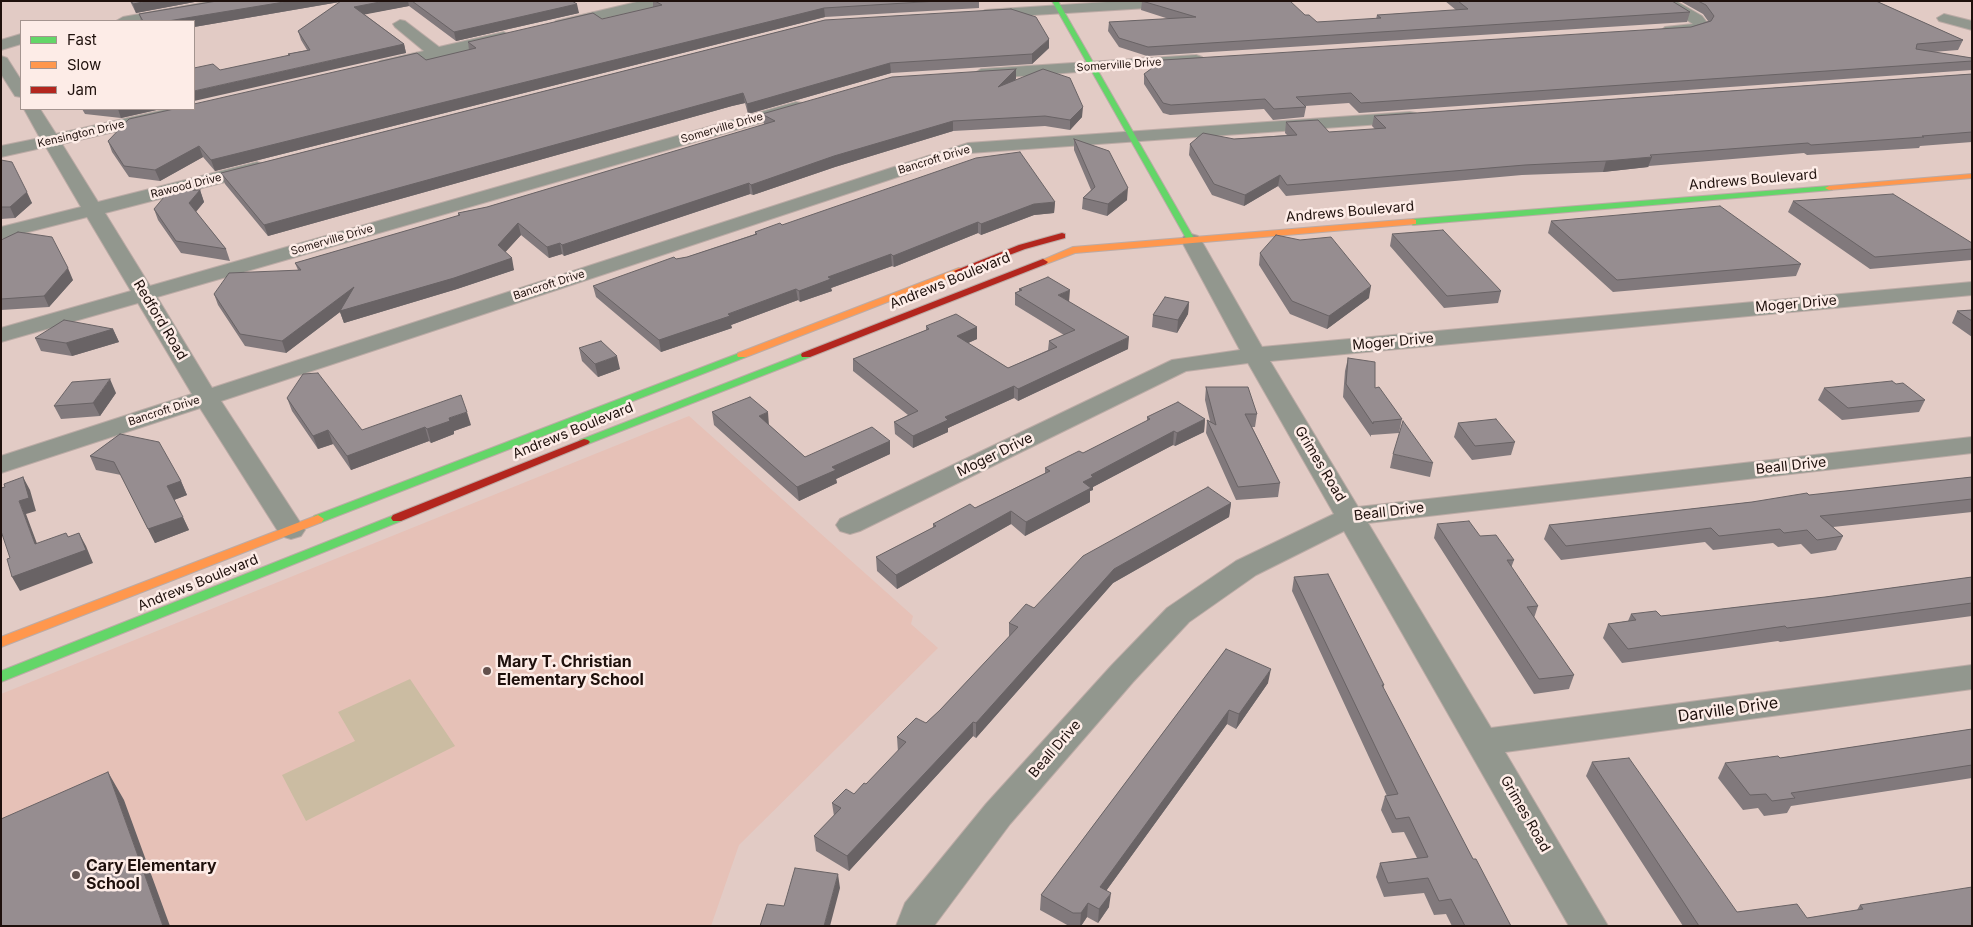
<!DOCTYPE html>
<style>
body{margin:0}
#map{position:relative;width:1973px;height:927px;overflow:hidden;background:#e2cbc5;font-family:Inter,sans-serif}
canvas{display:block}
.frame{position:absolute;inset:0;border:2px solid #1e100c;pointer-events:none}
.legend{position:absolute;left:20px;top:20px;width:175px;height:90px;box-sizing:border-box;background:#fdece7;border:1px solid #a4948f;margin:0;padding:6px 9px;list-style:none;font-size:15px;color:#1e100c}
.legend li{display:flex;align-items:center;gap:10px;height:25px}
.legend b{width:25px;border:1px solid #a4948f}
</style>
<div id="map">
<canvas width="1973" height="927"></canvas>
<div class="frame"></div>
<ul class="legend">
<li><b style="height:6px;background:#63d668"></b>Fast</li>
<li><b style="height:6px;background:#ff974d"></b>Slow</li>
<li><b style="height:6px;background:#b3261e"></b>Jam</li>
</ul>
</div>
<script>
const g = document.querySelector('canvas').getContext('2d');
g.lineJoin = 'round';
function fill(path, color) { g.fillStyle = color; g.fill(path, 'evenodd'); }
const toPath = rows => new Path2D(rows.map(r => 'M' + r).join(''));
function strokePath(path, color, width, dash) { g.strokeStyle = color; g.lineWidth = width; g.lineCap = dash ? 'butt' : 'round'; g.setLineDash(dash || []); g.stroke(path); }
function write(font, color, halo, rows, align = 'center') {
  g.font = font + ' Inter,sans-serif'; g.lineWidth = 5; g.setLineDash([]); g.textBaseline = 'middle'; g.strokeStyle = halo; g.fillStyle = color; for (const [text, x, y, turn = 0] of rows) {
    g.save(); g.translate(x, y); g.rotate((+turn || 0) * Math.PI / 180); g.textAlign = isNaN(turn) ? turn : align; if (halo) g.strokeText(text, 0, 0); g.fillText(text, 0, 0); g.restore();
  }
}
fill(toPath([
 [689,416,913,616,911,624,938,648,739,845,711,926,1,926,1,694]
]), '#e6c1b7');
fill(toPath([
 [410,679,455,746,306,821,282,775,355,741,338,712]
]), '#cbbca2');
const street = toPath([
 [212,1,246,1,239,5,147,21,116,21,123,17,212,1],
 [641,1,668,1,666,4,561,28,554,24,556,21,641,1],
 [1122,1,1203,1,1196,5,985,18,978,14,985,10,1122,1],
 [1658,1,1676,1,1702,16,1709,25,1696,32,1665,33,1662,30,1665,27,1693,24,1658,1],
 [1944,14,1972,21,1972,30,1939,21,1937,18,1944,14],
 [400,20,405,21,439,47,504,32,512,37,509,40,437,58,386,69,380,67,378,64,380,61,424,51,395,27,393,24,400,20],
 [21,34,21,44,1,50,1,40,21,34],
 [1196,55,1202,57,1204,60,1202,63,981,79,973,74,981,69,1196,55],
 [1,56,7,58,21,80,21,97,15,96,1,74,1,56],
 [796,102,802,103,805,107,802,111,157,297,212,388,968,143,1410,112,1416,113,1419,117,1416,121,1410,122,970,153,221,401,305,530,301,536,291,539,281,536,200,408,1,473,1,456,192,394,138,303,1,342,1,328,131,291,87,217,1,239,1,227,81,207,46,147,1,157,1,146,40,138,24,109,40,109,56,134,168,109,194,109,194,105,196,105,199,109,196,113,62,144,98,202,257,162,264,164,266,168,264,172,105,213,150,286,796,102],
 [1191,234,1198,236,1201,240,1262,347,1972,282,1972,295,1270,361,1358,507,1972,437,1972,453,1368,523,1491,728,1972,665,1972,689,1505,752,1608,926,1569,926,1344,531,1256,575,1189,622,1133,682,1010,824,934,926,896,926,905,903,986,804,1111,666,1167,608,1236,561,1334,514,1248,363,1186,371,860,531,850,534,840,531,836,525,840,519,1172,360,1240,350,1181,240,1184,236,1191,234]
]);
const fast = toPath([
 [1052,1,1058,1,1195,240,1194,242,1188,242,1187,240,1052,1],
 [1829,186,1832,186,1832,190,1413,225,1409,222,1413,219,1829,186],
 [742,352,746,353,747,355,746,357,322,522,318,523,312,519,314,516,742,352],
 [806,352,810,353,811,355,810,357,588,444,580,444,578,442,580,440,806,352],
 [397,514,401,515,403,518,401,521,1,682,1,671,397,514]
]);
const slow = toPath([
 [1972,174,1972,178,1829,190,1825,188,1829,186,1972,174],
 [1413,219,1416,220,1416,224,1075,253,1046,264,1043,265,1038,262,1073,247,1413,219],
 [959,268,964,271,962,273,746,357,738,357,737,355,738,353,959,268],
 [318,515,324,519,322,522,1,647,1,637,318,515]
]);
const jam = toPath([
 [1062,233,1065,234,1065,238,1025,249,962,273,959,274,954,271,1019,245,1062,233],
 [1043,259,1048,262,1046,264,810,357,802,357,801,355,802,353,1043,259],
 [584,439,588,440,590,442,588,444,401,521,393,521,391,518,393,515,584,439]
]);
strokePath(street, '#bcaba6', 2);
strokePath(fast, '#bcaba6', 2);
strokePath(slow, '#bcaba6', 2);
strokePath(jam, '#bcaba6', 2);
fill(street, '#92978e');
fill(fast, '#63d668');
fill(slow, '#ff974d');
fill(jam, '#b3261e');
fill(toPath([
 [130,1,200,1,136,13],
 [217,1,572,1,579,13,456,41,409,6,364,14,404,44,406,53,220,70,289,56,288,54,307,50,301,40,298,31,340,2,194,27,194,21,141,21,139,14],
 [653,1,979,1,979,8,825,17,215,171,203,157,160,181,129,177,112,152,108,141,426,60,469,50,468,42,602,19,653,7],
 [1142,1,1305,15,1317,22,1376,19,1377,15,1456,10,1445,1,1672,1,1690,12,1687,22,1147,56,1119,47,1108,31,1109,22,1169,19,1141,10],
 [1680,1,1876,1,1963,40,1958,50,1933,52,1972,58,1972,70,1359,113,1349,103,1305,106,1306,107,1304,117,1273,120,1264,109,1170,115,1163,113,1144,84,1144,74,1691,27,1708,21,1703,14],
 [825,20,1049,48,1032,64,891,73,748,114,745,103,732,106,268,236,225,184,221,173],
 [1016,69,1016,79,1015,80,1082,117,1070,130,1045,126,953,131,835,167,753,195,750,194,564,256,562,254,549,258,521,235,505,252,514,270,457,289,344,323,340,312,286,353,245,346,218,305,214,294,298,270,295,263,458,216,458,213,487,207,764,125,764,124,762,114],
 [1972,74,1972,142,1920,146,1919,148,1807,155,1804,153,1649,166,1648,167,1603,172,1522,175,1286,196,1278,186,1244,206,1212,195,1189,155,1190,144,1234,139,1287,135,1285,133,1286,122,1329,132,1375,129,1372,126,1374,116],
 [82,109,161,109,121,118,85,114],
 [1074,139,1127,200,1107,216,1082,209,1083,198,1091,190,1074,150],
 [1,160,32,203,15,218,1,219],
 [200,190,204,202,196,212,226,249,230,261,181,253,158,220,154,209],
 [1793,201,1972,243,1972,260,1870,269,1788,212],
 [1055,202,1054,213,1034,215,981,235,978,233,894,267,892,266,831,288,832,291,800,302,798,300,731,325,732,328,661,352,596,297,593,286,676,259,687,257,755,234,755,232,782,225],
 [1551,221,1801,264,1796,276,1613,292,1548,233],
 [1392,234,1501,291,1498,303,1444,308,1390,246],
 [1,240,73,280,49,307,1,310],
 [1260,253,1369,298,1327,329,1290,314,1259,265],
 [1019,289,1069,302,1128,349,1018,401,1014,398,948,428,948,432,913,448,895,434,894,422,908,415,853,371,853,359,926,330,926,326,977,327,977,339,968,343,1008,368,1048,350,1049,341,1064,335,1015,305,1015,293,1019,291],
 [1189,302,1188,314,1177,333,1152,327,1153,315],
 [1972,310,1972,337,1952,323,1957,311],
 [113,329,119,342,72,356,41,351,35,338],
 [579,348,620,369,598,377,582,361],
 [1348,358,1402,419,1399,433,1371,435,1371,437,1343,397,1345,371],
 [1896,384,1925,400,1919,412,1842,420,1818,400,1824,388],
 [1206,387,1257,414,1255,427,1252,427,1280,483,1278,497,1236,500,1206,433,1207,420,1210,421,1205,400],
 [116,393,100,416,61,419,54,406],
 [287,398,362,430,471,425,454,431,454,434,431,443,429,441,351,470,333,444,318,449,292,411],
 [712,412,769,425,805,457,890,441,890,454,836,479,837,483,799,501,714,425],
 [1147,417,1205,419,1204,432,1175,446,1173,445,1093,487,1093,490,1090,491,1090,502,1025,536,1011,524,897,589,877,571,876,557,933,528,933,524,975,508,1045,473,1045,468,1083,453,1147,421],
 [1458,423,1515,442,1511,455,1472,460,1454,437],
 [120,434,181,481,187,495,174,500,189,530,155,543,121,475,96,470,90,456],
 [1393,454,1433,463,1430,477,1390,468],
 [1972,477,1972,512,1833,527,1843,536,1836,550,1811,554,1801,544,1778,547,1773,543,1713,550,1705,542,1561,560,1544,539,1549,525],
 [1231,503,1229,517,1113,583,976,738,973,736,849,871,816,851,814,836,834,816,832,803,854,794,866,784,898,752,897,737,926,723,940,710,1009,637,1009,623,1034,608],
 [1437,524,1480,536,1514,560,1511,568,1538,606,1534,618,1574,675,1569,689,1534,694,1434,538],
 [1294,577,1384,685,1383,689,1473,859,1511,926,1452,926,1446,914,1434,915,1424,893,1384,897,1376,877,1380,863,1417,858,1404,832,1392,833,1381,810,1385,796,1387,796,1292,591],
 [1972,577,1972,616,1780,642,1778,641,1622,663,1603,638,1608,624,1628,621,1631,614,1661,616,1825,597],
 [1226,649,1268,683,1236,729,1227,724,1106,891,1109,907,1098,923,1087,917,1081,926,1069,926,1040,910,1041,895],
 [1972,729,1972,778,1791,806,1787,813,1764,816,1758,808,1743,810,1718,778,1725,763,1780,758],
 [1592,762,1737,912,1807,918,1857,910,1860,905,1972,926,1683,926,1586,776]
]), '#81797c');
fill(toPath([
 [148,1,200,1,136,13,133,4],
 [290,1,345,1,194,27,194,21,168,21],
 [385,1,408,1,409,6,357,16,354,7],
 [577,4,579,13,456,41,454,32],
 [824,8,825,17,215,171,211,160],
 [1049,39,1049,48,1032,64,1032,54],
 [404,44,406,53,194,101,194,91],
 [890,63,891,73,748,114,747,104],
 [1016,69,1016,79,998,96,998,87],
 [743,93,745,103,732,106,268,236,264,225],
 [1083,107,1082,117,1070,130,1070,120],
 [118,109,161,109,121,118],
 [953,121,953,131,835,167,753,195,751,185,834,156],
 [199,146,203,157,160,181,155,170],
 [1652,157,1648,167,1603,172,1606,161],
 [1280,175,1278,186,1244,206,1245,195],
 [749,183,750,194,564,256,562,245],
 [1128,188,1127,200,1107,216,1108,204],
 [200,190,204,202,193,215,189,203],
 [27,192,32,203,15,218,10,207],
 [1055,202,1054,213,1034,215,981,235,981,224,1034,204],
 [978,222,978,233,894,267,893,256],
 [518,223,521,235,501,257,498,245],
 [560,243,562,254,549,258,547,247],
 [891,254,892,266,831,288,832,291,800,302,799,291,828,277],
 [512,258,514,270,457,289,344,323,340,312,286,353,282,341,354,287],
 [68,268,73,280,49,307,44,296],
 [1371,286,1369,298,1327,329,1329,316],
 [796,289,798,300,731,325,732,328,661,352,659,340],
 [1070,290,1069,302,1058,295],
 [1189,302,1188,314,1177,333,1178,320],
 [977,327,977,339,957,348,957,336],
 [113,329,119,342,72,356,66,343],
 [1129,337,1128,349,1018,401,1018,389],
 [617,356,620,369,598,377,595,364],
 [110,379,116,393,100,416,93,403],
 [1014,386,1014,398,948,428,948,432,913,448,913,436,945,417],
 [467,412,471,425,454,431,454,434,431,443,427,429,449,418],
 [768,412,769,426,759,416],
 [1205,419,1204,432,1175,446,1177,433],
 [425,427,429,441,351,470,347,456],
 [328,430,333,444,318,449,313,436],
 [1174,431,1173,445,1093,487,1093,490,1090,491,1090,502,1025,536,1026,522,1083,482,1091,475],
 [890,441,890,454,836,479,837,483,799,501,797,487,832,467],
 [23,477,30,490,36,511,26,514,42,557,35,544,19,501],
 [181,481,187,495,174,500,167,486],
 [1231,503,1229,517,1113,583,976,738,976,723,1114,569],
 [1011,511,1011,524,897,589,896,575],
 [183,517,189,530,155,543,148,529],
 [79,533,86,546,93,563,20,591,12,577],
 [1271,669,1268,683,1236,729,1239,714],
 [1229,710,1227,724,1098,902,1100,887],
 [973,722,973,736,849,871,847,856],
 [108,772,124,800,170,926,163,926],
 [838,874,840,888,830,926,824,926],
 [1111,893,1109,907,1098,923,1099,909],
 [1088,903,1087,917,1081,926,1080,926,1081,913]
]), '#696365');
const building = toPath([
 [131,1,148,1,133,4,131,1],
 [217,1,290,1,168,21,143,21,139,14,217,1],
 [341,1,385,1,354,7,404,44,194,91,194,68,213,64,220,70,290,55,288,54,310,50,298,31,341,1],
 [412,1,572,1,577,4,454,32,412,1],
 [655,1,938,1,824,8,211,160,199,146,155,170,124,166,108,141,129,119,174,109,194,109,194,104,417,53,426,60,476,48,468,42,593,13,602,19,662,5,655,1],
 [1142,1,1290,1,1305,15,1309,15,1317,22,1381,18,1377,15,1468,9,1458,1,1672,1,1690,12,1148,47,1119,38,1109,22,1196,17,1142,1],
 [1698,1,1876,1,1963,40,1917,44,1916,49,1972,58,1972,61,1361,103,1351,93,1296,97,1306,107,1274,109,1265,99,1171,105,1163,103,1144,74,1163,60,1691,27,1711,21,1714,16,1706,5,1698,1],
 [1011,9,1036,17,1049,39,1032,54,890,63,747,104,743,93,264,225,221,173,825,20,1011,9],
 [1016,69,998,87,1043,69,1070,78,1083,107,1070,120,1045,116,953,121,834,156,751,185,749,183,562,245,560,243,547,247,518,223,498,245,512,258,454,278,340,311,354,287,282,341,240,334,214,294,229,273,301,270,295,263,460,215,458,213,487,207,775,121,762,114,892,77,1016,69],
 [1972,74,1972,132,1922,136,1924,137,1811,145,1808,143,1650,155,1652,157,1606,161,1525,165,1287,185,1280,175,1245,195,1214,184,1190,144,1203,133,1234,139,1297,135,1286,122,1318,120,1329,132,1386,128,1374,116,1972,74],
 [1074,139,1109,151,1128,188,1108,204,1083,198,1095,187,1074,139],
 [1020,152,1055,202,1034,204,981,224,978,222,893,256,891,254,828,277,831,279,799,291,796,289,728,314,730,316,659,340,593,286,674,257,676,259,687,257,757,234,755,232,780,223,782,225,976,158,1020,152],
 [1,160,12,162,27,192,10,207,1,207,1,160],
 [200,190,189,203,226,249,176,241,154,209,169,191,200,190],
 [1893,194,1972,243,1972,249,1875,257,1793,201,1893,194],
 [1720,206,1801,264,1617,280,1551,221,1720,206],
 [1443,230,1501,291,1447,296,1392,234,1443,230],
 [18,232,52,237,68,268,44,296,1,299,1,240,18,232],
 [1276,235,1300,240,1331,237,1371,286,1329,316,1292,301,1260,253,1276,235],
 [1048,277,1070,290,1058,295,1129,337,1018,389,1014,386,945,417,948,420,913,436,894,422,918,411,853,359,929,329,926,326,956,314,977,327,957,336,1008,368,1057,347,1049,341,1075,330,1015,293,1022,290,1019,289,1048,277],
 [1165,297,1189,302,1178,320,1153,315,1165,297],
 [1972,310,1972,321,1957,311,1972,310],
 [64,320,113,329,66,343,35,338,64,320],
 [601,341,617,356,595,364,579,348,601,341],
 [1348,358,1375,362,1375,388,1379,387,1402,419,1373,422,1373,424,1346,384,1348,358],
 [318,373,362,430,461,395,467,412,449,418,450,421,427,429,425,427,347,456,328,430,313,436,287,398,303,374,318,373],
 [110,379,93,403,54,406,72,382,110,379],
 [1892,381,1896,384,1903,383,1925,400,1848,408,1824,388,1892,381],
 [1206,387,1248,387,1257,414,1245,414,1280,483,1238,487,1207,420,1216,425,1206,387],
 [750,397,768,412,759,416,805,457,872,427,890,441,832,467,836,470,797,487,712,412,750,397],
 [1178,402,1205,419,1177,433,1174,431,1091,475,1093,477,1083,482,1091,488,1026,522,1011,511,896,575,876,557,936,526,933,524,970,504,975,508,1050,471,1045,468,1079,451,1083,453,1150,419,1147,417,1178,402],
 [1496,419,1515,442,1475,446,1458,423,1496,419],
 [1403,421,1433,463,1393,454,1403,421],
 [120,434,159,442,181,481,167,486,183,517,148,529,114,462,90,456,120,434],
 [23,477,29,498,19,501,35,544,66,533,68,537,79,533,86,550,12,577,7,559,10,558,1,531,1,488,5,487,4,484,23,477],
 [1972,477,1972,499,1820,516,1843,536,1817,540,1807,530,1784,533,1780,529,1719,536,1711,528,1566,546,1549,525,1752,502,1807,493,1809,495,1972,477],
 [1208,487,1231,503,1114,569,976,723,973,722,847,856,814,836,841,808,832,803,846,789,854,794,864,783,866,784,906,742,897,737,916,718,926,723,940,710,1018,627,1009,623,1026,604,1034,608,1083,556,1208,487],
 [1469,521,1480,536,1496,535,1514,560,1507,560,1538,606,1527,607,1574,675,1539,679,1437,524,1469,521],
 [1328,574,1384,685,1382,685,1473,859,1476,859,1511,926,1465,926,1451,899,1439,901,1428,878,1388,883,1380,863,1428,857,1409,817,1396,819,1385,796,1398,794,1294,577,1328,574],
 [1972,577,1972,603,1787,628,1785,626,1628,649,1608,624,1636,620,1631,614,1656,611,1661,616,1825,597,1972,577],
 [1226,649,1271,669,1239,714,1229,710,1100,887,1111,893,1099,909,1088,903,1081,913,1073,913,1041,895,1226,649],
 [1972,729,1972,765,1791,793,1795,798,1772,801,1766,794,1750,795,1725,763,1778,756,1780,758,1972,729],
 [1629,758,1737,912,1797,904,1807,918,1863,909,1860,905,1972,887,1972,926,1699,926,1592,762,1629,758],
 [108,772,163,926,1,926,1,819,108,772],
 [795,868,838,874,824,926,760,926,767,904,784,906,795,868]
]);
fill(building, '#968d90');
strokePath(building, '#696365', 1);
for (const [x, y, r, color] of [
 [487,671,5,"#63514d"],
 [76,875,5,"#63514d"]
]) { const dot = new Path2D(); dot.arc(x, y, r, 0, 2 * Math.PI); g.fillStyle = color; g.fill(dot); strokePath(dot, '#fdece7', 2); }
write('11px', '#1e100c', '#fdece7', [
 ["Somerville Drive",1119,65,-4],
 ["Somerville Drive",722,128,-16],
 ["Kensington Drive",81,134,-13],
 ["Bancroft Drive",934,160,-17],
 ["Rawood Drive",186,186,-14],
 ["Somerville Drive",332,240,-16],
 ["Bancroft Drive",549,285,-18],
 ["Bancroft Drive",164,411,-18]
]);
write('14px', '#1e100c', '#fdece7', [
 ["Andrews Boulevard",1753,180,-5],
 ["Andrews Boulevard",1350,212,-5],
 ["Andrews Boulevard",950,281,-22],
 ["Moger Drive",1796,304,-5],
 ["Redford Road",160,320,59],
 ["Moger Drive",1393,342,-5],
 ["Andrews Boulevard",573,431,-22],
 ["Moger Drive",995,455,-26],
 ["Grimes Road",1320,464,59],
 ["Beall Drive",1791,466,-6],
 ["Beall Drive",1389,512,-7],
 ["Andrews Boulevard",198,583,-22],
 ["Beall Drive",1055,749,-49],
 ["Grimes Road",1525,814,60]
]);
write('bold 16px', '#1e100c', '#fdece7', [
 ["Mary T. Christian",497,662],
 ["Elementary School",497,680],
 ["Cary Elementary",86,866],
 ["School",86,884]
], 'left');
write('16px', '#1e100c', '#fdece7', [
 ["Darville Drive",1728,710,-8]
]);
</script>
